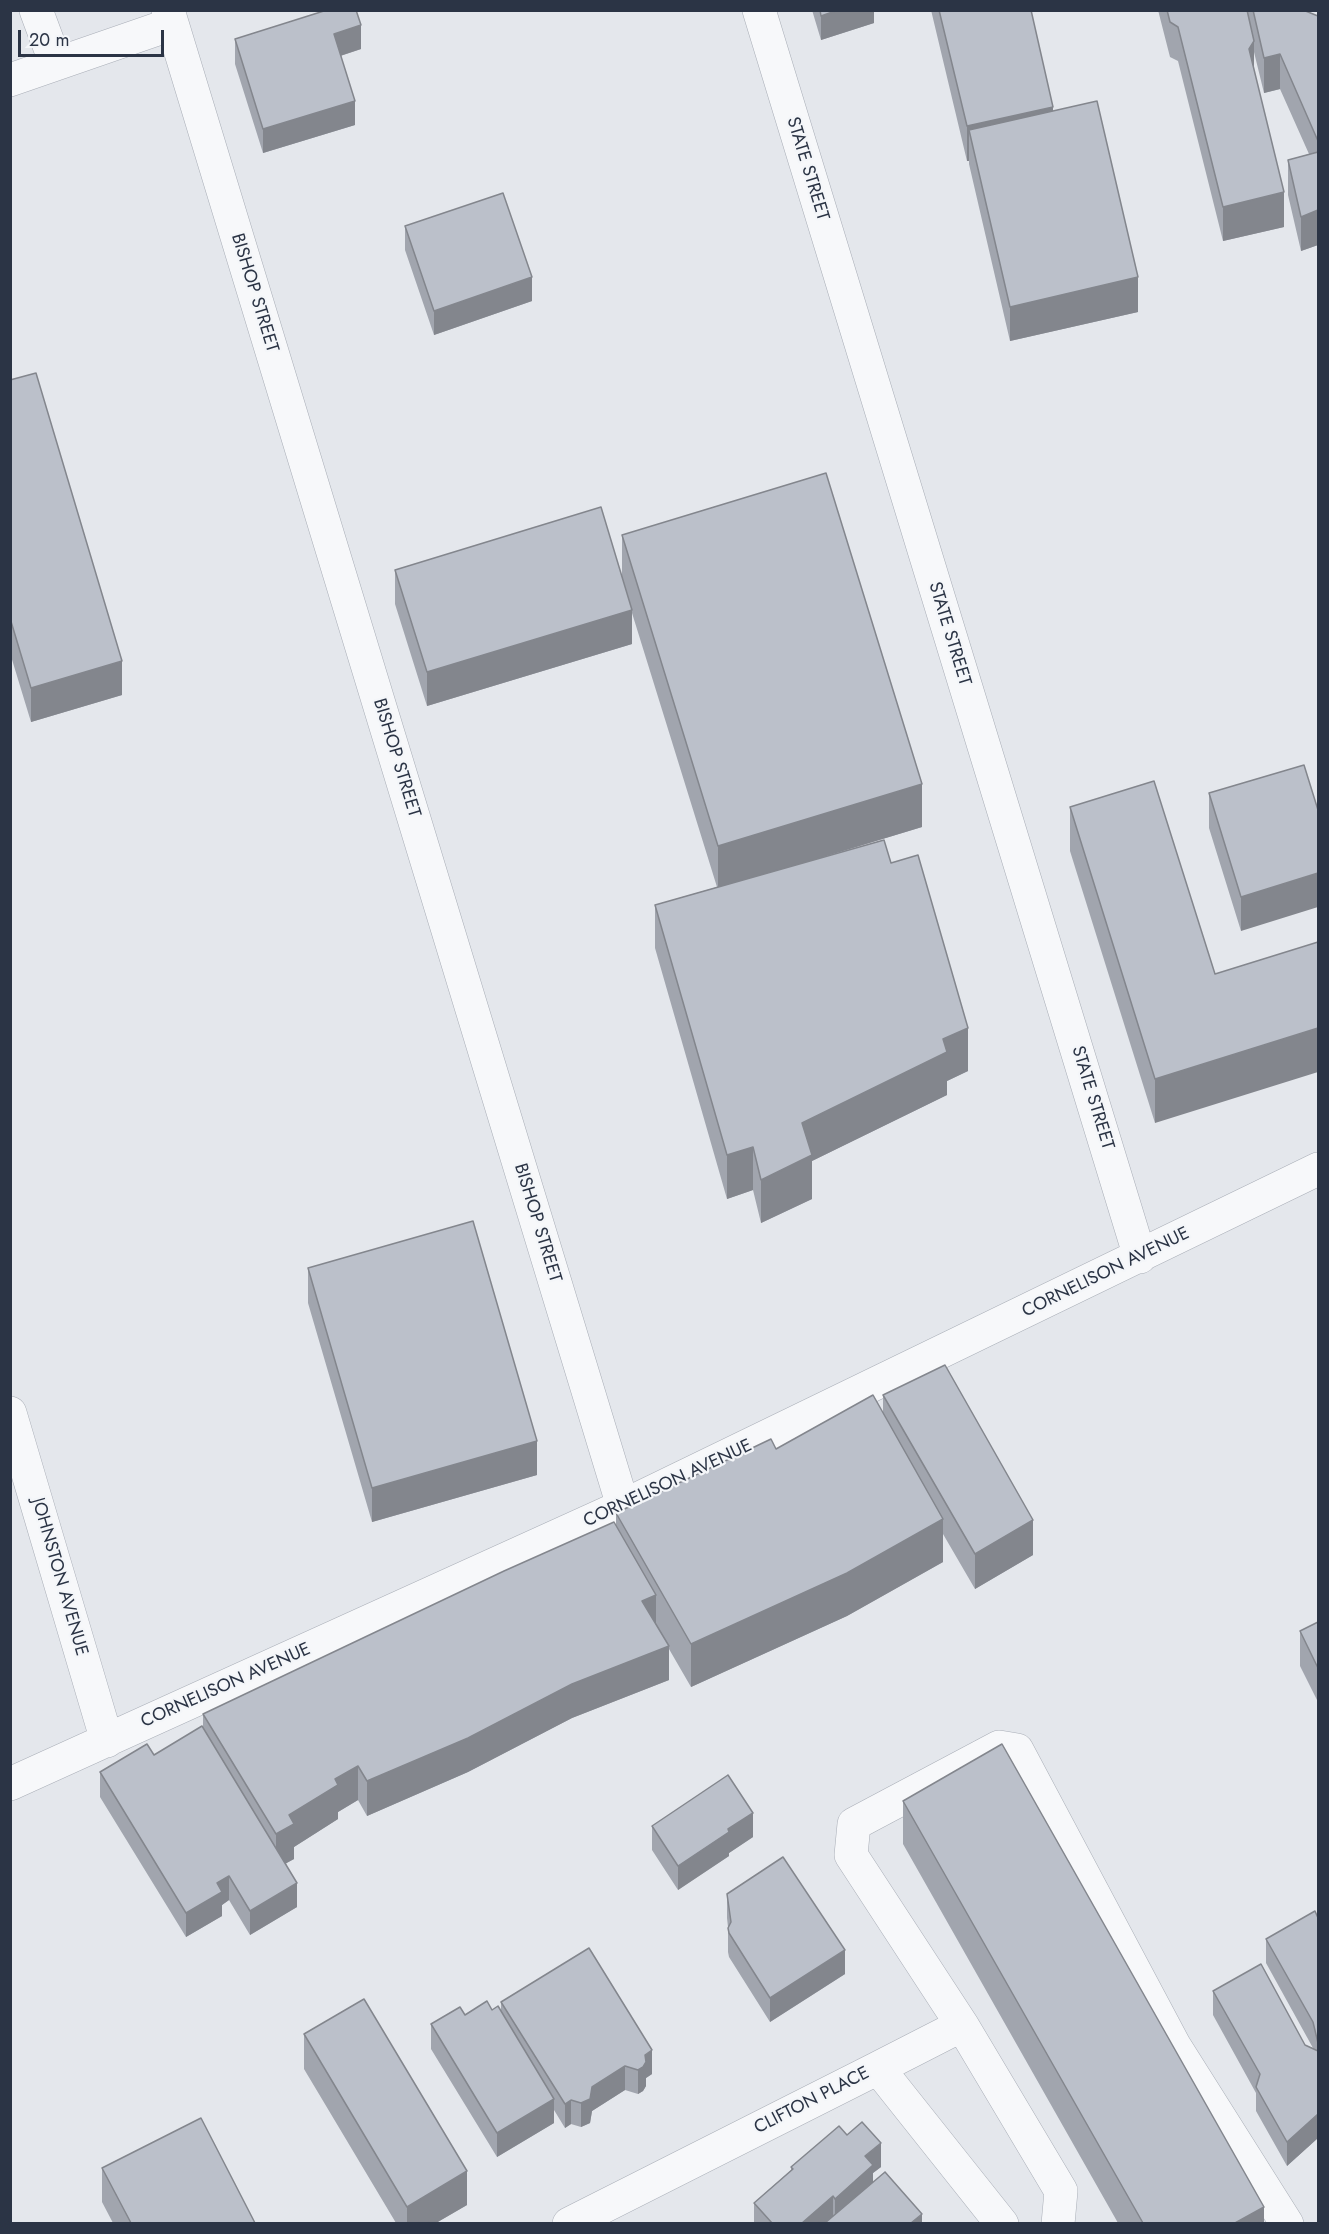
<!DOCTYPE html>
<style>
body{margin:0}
#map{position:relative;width:1329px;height:2234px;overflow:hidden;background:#e4e7ec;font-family:Jost,sans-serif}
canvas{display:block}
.frame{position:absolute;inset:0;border:12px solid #2b3445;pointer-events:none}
.scale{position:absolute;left:18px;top:30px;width:146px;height:27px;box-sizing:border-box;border:3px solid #2b3445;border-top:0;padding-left:8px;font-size:18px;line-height:21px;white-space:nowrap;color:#2b3445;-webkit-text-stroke:4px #f4f6f9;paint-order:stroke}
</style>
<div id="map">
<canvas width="1329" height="2234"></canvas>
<div class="frame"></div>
<div class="scale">20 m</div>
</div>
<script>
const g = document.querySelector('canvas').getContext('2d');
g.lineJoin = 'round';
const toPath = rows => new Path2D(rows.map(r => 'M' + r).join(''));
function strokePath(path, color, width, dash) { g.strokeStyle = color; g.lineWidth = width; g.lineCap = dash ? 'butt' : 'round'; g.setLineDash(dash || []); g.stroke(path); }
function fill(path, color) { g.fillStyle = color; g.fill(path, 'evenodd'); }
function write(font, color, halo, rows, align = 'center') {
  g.font = font + ' Jost,sans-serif'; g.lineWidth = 4.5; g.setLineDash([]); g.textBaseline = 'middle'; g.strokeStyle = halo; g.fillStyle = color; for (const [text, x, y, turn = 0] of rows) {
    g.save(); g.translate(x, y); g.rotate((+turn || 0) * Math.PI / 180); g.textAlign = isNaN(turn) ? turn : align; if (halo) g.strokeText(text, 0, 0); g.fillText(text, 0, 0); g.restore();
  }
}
const minor = toPath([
 [36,10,56,64],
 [168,10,623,1506],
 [759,10,1140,1257],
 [10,80,172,24],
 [10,1413,107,1741],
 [10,1784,623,1506,1318,1169],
 [962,2025,1061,2191,1058,2224],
 [878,2068,962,2025,851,1855,854,1824,999,1747,1017,1750,1174,2045,1287,2224],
 [569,2224,878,2068,1002,2224]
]);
strokePath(minor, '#a9aeb7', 34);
strokePath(minor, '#f7f8fa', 33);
fill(toPath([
 [812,10,874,10,874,23,821,40],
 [931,10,1031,10,1053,111,1138,312,1010,341,969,164,969,161,967,161],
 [1158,10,1247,10,1248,15,1248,10,1303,10,1318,16,1318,245,1301,251,1288,195,1288,160,1309,154,1280,89,1264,93,1254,52,1254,72,1284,227,1223,241,1178,61,1170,57],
 [235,39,361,49,340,56,355,125,263,153,235,64],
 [405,226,532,301,434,335,405,250],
 [10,380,122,695,31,722,10,653],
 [622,535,922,827,823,857,891,863,968,1071,947,1081,947,1095,812,1161,812,1199,761,1223,753,1190,727,1199,655,948,655,905,717,887,632,613,632,644,427,706,395,604,395,570,622,575],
 [1304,765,1241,931,1209,828,1209,793],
 [1070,807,1215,974,1155,1123,1070,851],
 [308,1268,537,1475,372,1522,308,1303],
 [883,1395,1033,1555,975,1589,943,1534,943,1562,847,1616,691,1687,669,1649,669,1680,572,1718,468,1772,367,1816,358,1800,338,1812,338,1819,294,1847,294,1859,286,1863,297,1907,250,1935,229,1900,222,1905,222,1916,186,1937,100,1797,100,1772,154,1755,203,1728,203,1714,616,1525,616,1513,776,1449,883,1412],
 [1318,1622,1318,1702,1300,1666,1300,1631],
 [903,1801,1264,2223,1118,2223,903,1844],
 [652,1826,753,1837,729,1853,729,1856,678,1890,652,1850],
 [727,1894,845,1974,770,2022,729,1957,728,1952,728,1927,727,1918],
 [1318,1918,1318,2138,1287,2166,1256,2111,1256,2093,1213,2015,1213,1991,1305,2045,1313,2048,1266,1963,1266,1939],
 [501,2002,652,2074,646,2078,646,2086,643,2091,638,2094,625,2090,592,2111,590,2123,581,2127,571,2124,565,2128,554,2110,554,2123,497,2157,431,2049,431,2024,465,2015,492,2010,501,2013],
 [304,2034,467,2205,436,2223,396,2223,304,2069],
 [847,2135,881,2167,873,2173,873,2182,922,2223,754,2223,754,2203,791,2170,791,2167],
 [102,2168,255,2223,113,2223,102,2202]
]), '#a1a5ae');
fill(toPath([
 [838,10,874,10,874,23,821,40,821,16],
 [361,25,361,49,334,58,334,34],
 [1254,41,1254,76,1249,49],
 [1280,54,1280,89,1264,93,1264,58],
 [355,101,355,125,263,153,263,129],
 [1053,107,1053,141,969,130,969,161,967,161,967,126],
 [1284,192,1284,227,1223,241,1223,207],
 [1318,210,1318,245,1301,251,1301,217],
 [532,277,532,301,434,335,434,311],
 [1138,277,1138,312,1010,341,1010,307],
 [632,610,632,644,427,706,427,672],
 [122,661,122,695,31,722,31,688],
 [922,784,922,827,718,889,718,846],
 [1318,873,1318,907,1241,931,1241,897],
 [968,1028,968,1071,947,1081,947,1095,812,1161,812,1199,761,1223,761,1180,802,1123,943,1039],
 [1318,1028,1318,1072,1155,1123,1155,1079],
 [753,1147,753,1190,727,1199,727,1155],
 [537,1441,537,1475,372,1522,372,1488],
 [943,1519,943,1562,847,1616,691,1687,691,1644],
 [1033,1520,1033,1555,975,1589,975,1554],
 [656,1595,656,1630,642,1601],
 [669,1646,669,1680,572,1718,468,1772,367,1816,367,1781,572,1684],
 [358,1766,358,1800,338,1812,338,1819,294,1847,294,1859,276,1869,276,1834,289,1815,335,1779],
 [753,1813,753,1837,729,1853,729,1856,678,1890,678,1866,728,1829],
 [229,1876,229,1900,222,1905,222,1916,186,1937,186,1913,217,1883],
 [297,1883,297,1907,250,1935,250,1911],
 [845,1950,845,1974,770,2022,770,1998],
 [652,2050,652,2074,646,2078,646,2086,643,2091,638,2094,638,2070,645,2055],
 [625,2066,625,2090,592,2111,590,2123,581,2127,581,2103,592,2087],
 [554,2099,554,2123,497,2157,497,2133],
 [571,2100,571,2124,565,2128,565,2104],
 [1318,2114,1318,2138,1287,2166,1287,2142],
 [881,2143,881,2167,873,2173,873,2189,835,2223,835,2199,865,2156],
 [467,2171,467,2205,436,2223,407,2223,407,2207],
 [833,2196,833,2220,829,2223,802,2223],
 [1264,2207,1264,2223,1235,2223],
 [922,2214,922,2223,911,2223]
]), '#83868d');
const building = toPath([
 [327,10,356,10,361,25,334,34,355,101,263,129,235,39,327,10],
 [820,10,838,10,821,16,820,10],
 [939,10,1031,10,1053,107,967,126,939,10],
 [1167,10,1247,10,1254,41,1249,49,1284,192,1223,207,1178,27,1170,22,1167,10],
 [1253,10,1303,10,1318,16,1318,141,1280,54,1264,58,1253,10],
 [1097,101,1138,277,1010,307,969,130,1097,101],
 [1318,152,1318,210,1301,217,1288,160,1318,152],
 [503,193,532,277,434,311,405,226,503,193],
 [36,373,122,661,31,688,10,618,10,380,36,373],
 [826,473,922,784,718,846,622,535,826,473],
 [601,507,632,610,427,672,395,570,601,507],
 [1304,765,1318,810,1318,873,1241,897,1209,793,1304,765],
 [1154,781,1215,974,1318,942,1318,1028,1155,1079,1070,807,1154,781],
 [884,840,891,863,918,855,968,1028,943,1039,947,1052,802,1123,812,1155,761,1180,753,1147,727,1155,655,905,884,840],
 [473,1221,537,1441,372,1488,308,1268,473,1221],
 [945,1365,1033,1520,975,1554,883,1395,945,1365],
 [873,1395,943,1519,847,1573,691,1644,616,1513,771,1439,776,1449,873,1395],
 [614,1522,656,1595,642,1601,669,1646,572,1684,468,1738,367,1781,358,1766,335,1779,338,1785,289,1815,294,1824,276,1834,203,1714,504,1571,614,1522],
 [1318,1622,1318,1668,1300,1631,1318,1622],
 [202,1726,297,1883,250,1911,229,1876,217,1883,222,1892,186,1913,100,1772,147,1744,154,1755,202,1726],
 [1002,1744,1264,2207,1235,2223,1143,2223,903,1801,1002,1744],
 [728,1775,753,1813,728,1829,729,1832,678,1866,652,1826,728,1775],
 [783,1857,845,1950,770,1998,729,1933,728,1928,731,1922,727,1894,783,1857],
 [1315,1911,1318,1918,1318,2043,1313,2022,1266,1939,1315,1911],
 [589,1948,652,2050,645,2055,646,2062,643,2067,638,2070,625,2066,592,2087,590,2099,581,2103,571,2100,565,2104,501,2002,589,1948],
 [1261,1964,1305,2045,1318,2051,1318,2114,1287,2142,1256,2087,1260,2074,1213,1991,1261,1964],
 [364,1999,467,2171,407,2207,304,2034,364,1999],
 [487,2001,492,2010,498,2006,554,2099,497,2133,431,2024,460,2007,465,2015,487,2001],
 [201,2118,255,2223,131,2223,102,2168,201,2118],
 [862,2122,881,2143,865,2156,873,2165,835,2199,833,2196,802,2223,772,2223,754,2203,793,2169,791,2167,839,2126,847,2135,862,2122],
 [885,2172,922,2214,911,2223,825,2223,885,2172]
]);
fill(building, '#bbc0ca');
strokePath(building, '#83868d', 1.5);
write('18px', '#2b3445', '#f4f6f9', [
 ["STATE STREET",807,169,73],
 ["BISHOP STREET",254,293,73],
 ["STATE STREET",949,634,73],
 ["BISHOP STREET",396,758,73],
 ["STATE STREET",1092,1098,73],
 ["BISHOP STREET",537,1223,73],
 ["CORNELISON AVENUE",1106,1273,-26],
 ["CORNELISON AVENUE",668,1484,-25],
 ["JOHNSTON AVENUE",59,1577,74],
 ["CORNELISON AVENUE",226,1686,-24],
 ["CLIFTON PLACE",812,2101,-27]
]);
</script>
